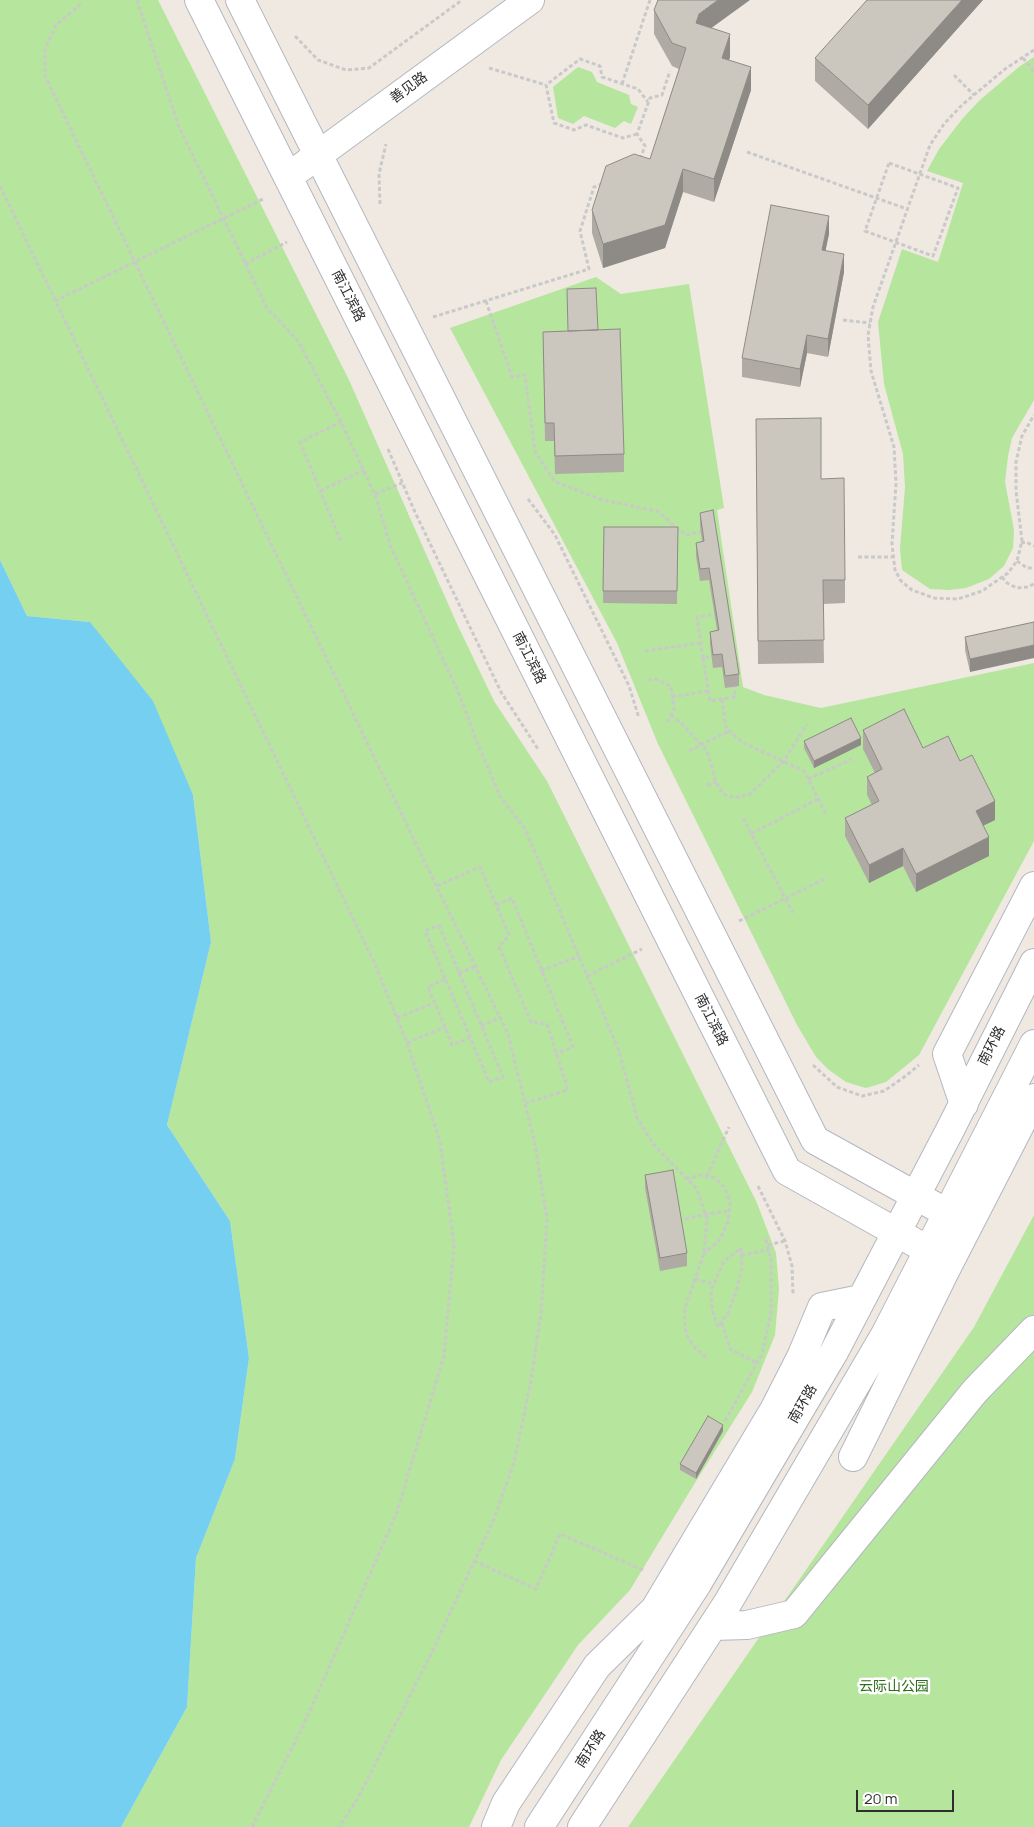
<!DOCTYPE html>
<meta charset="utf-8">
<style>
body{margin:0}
#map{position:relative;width:1034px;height:1827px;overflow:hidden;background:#efe9e1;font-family:Manrope,sans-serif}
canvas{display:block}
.scale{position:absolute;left:856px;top:1790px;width:98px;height:22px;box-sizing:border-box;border:2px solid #2e2e2e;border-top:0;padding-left:6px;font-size:15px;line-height:18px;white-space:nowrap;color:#2e2e2e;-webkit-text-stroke:4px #fff;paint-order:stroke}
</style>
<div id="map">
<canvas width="1034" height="1827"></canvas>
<div class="scale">20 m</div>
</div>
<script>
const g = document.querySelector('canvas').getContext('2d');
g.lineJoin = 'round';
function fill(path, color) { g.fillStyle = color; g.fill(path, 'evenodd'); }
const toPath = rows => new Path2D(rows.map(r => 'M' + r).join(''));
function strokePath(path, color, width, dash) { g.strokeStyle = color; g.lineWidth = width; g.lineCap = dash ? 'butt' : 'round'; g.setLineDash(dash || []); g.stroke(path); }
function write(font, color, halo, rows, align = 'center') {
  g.font = font + ' Manrope,"Noto Sans SC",sans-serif'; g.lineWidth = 5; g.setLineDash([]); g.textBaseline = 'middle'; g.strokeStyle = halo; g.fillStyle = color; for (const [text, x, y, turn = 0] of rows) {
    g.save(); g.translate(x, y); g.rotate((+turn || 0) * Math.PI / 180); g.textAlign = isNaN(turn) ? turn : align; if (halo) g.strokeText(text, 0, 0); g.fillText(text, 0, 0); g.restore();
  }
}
fill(toPath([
 [0,0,158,0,349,380,457,624,494,701,547,781,757,1203,776,1253,779,1289,775,1335,752,1392,693,1486,630,1590,578,1645,501,1760,469,1827,121,1827,187,1707,196,1558,235,1459,249,1358,230,1221,167,1125,211,942,193,795,90,622,27,616,0,560],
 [1034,57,1034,400,1012,438,1008,456,1005,482,1014,530,1013,548,1004,566,989,579,966,588,949,590,930,589,902,570,900,549,905,487,903,454,884,384,878,322,902,249,938,262,963,183,927,171,939,149,963,118,980,100,1020,66],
 [578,67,592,72,597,82,629,95,631,104,638,107,631,124,624,121,615,128,584,116,573,124,558,118,553,87],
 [596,277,621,294,689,284,724,508,717,510,743,687,764,695,821,708,1034,663,1034,841,919,1055,886,1082,866,1088,846,1082,829,1070,816,1057,797,1025,658,744,617,643,450,328],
 [1034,1215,1034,1827,628,1827,974,1327]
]), '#b6e59e');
fill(toPath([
 [0,560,27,616,90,622,153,701,193,795,211,942,167,1125,230,1221,249,1358,235,1459,196,1558,187,1707,121,1827,0,1827]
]), '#75cff0');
const street = toPath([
 [288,177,530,0],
 [713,1626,747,1625,794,1614,975,1391,1034,1330]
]);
const secondary = toPath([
 [199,0,787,1171,928,1250],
 [240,0,815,1140,947,1213],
 [964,1104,947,1054,1034,886],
 [853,1457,946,1269,1034,1098],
 [496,1827,506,1803,597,1666,655,1609,774,1410,802,1355,822,1307,861,1299],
 [539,1827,697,1584,834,1352,950,1130,1034,963],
 [582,1827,727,1604,886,1333,1034,1044]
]);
strokePath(street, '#b4b7c1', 30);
strokePath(secondary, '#b4b7c1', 30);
strokePath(toPath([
 [137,0,179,127,267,308,298,341,341,422,376,497,390,545,459,694,477,742,500,796,525,829,619,1051,637,1118,654,1145,697,1189,707,1219,704,1253,684,1311,686,1334,695,1348,708,1359],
 [81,4,56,25,45,49,45,76,508,1034,535,1144,547,1219,541,1313,531,1381,514,1463,493,1521,433,1650,358,1798,339,1827],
 [295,36,318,60,346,70,369,68,462,0],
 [1034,50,1005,69,962,105,944,124,930,145,873,307,868,335,871,371,894,447,896,483,892,544,895,570,901,581,912,590,934,598,958,599,982,591,1008,573,1017,561,1022,541,1016,491,1016,462,1022,436,1034,415],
 [1023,58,1034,72],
 [489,68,546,85],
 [954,75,974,95],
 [622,84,650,0],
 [637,134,623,138,586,125,574,130,554,123,546,85,580,59,600,66,602,77,638,89,648,102],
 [747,152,907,209],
 [640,159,645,146,637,134,650,98,662,95,670,71],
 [889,163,958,188,933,256,865,231,889,163],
 [0,186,374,962,407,1043,440,1141,454,1245,444,1356,396,1515,304,1724,252,1827],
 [380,204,379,174,386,144],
 [245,264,287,242],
 [55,301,265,198],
 [486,301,512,377,525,375,535,451,554,481,602,500,657,511,686,535,703,531],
 [433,317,589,269,580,231,594,187,604,183],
 [843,320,870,323],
 [388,449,414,510,501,692,538,749],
 [320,491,364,470],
 [375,494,402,483],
 [528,499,555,535,629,686,639,718],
 [341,541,300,442,341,422],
 [1021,543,1026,542,1034,546],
 [858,557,893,557],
 [1017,561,1027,568,1034,568],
 [1002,577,1007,583,1017,588,1027,587,1034,584],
 [645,651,701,643],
 [716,656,703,658,697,617,716,614],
 [703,658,710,701,735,697,734,684],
 [648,680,656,679,671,686,674,709,667,723],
 [672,697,708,691],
 [722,699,726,728,742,742,804,771,826,814],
 [671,715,681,723,707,751,716,782,723,794,735,798,750,794,783,762,807,724],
 [689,751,729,731],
 [808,779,852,759],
 [707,785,716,782],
 [743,818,793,913],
 [751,834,818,799],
 [437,886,480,867,509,935,499,947,531,1022,547,1024,568,1090,526,1103],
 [496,905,512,898,573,1047,556,1054],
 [739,921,827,878],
 [439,925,503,1077,489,1082,425,931,439,925],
 [541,971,579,956],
 [459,973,476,966],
 [587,976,642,949],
 [445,979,428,987,445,1027,452,1045,470,1038],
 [397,1018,434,1003],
 [481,1026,501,1017],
 [407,1043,445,1027],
 [813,1065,837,1087,862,1096,884,1091,907,1075,919,1065],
 [707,1176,729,1127],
 [686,1179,701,1175,715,1178,725,1188,730,1202,728,1222,719,1241,704,1253],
 [758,1186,785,1241,792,1266,793,1294],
 [685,1219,706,1214,729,1211],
 [768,1245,785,1241],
 [741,1248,742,1268,736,1292,728,1313,718,1327,712,1310,711,1291,724,1261,741,1248],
 [741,1255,769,1250],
 [695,1279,714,1284],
 [722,1323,730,1349,757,1363],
 [725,1421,762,1354,771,1313,771,1260,765,1236],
 [474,1561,536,1589,560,1534,643,1570]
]), '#c9c9c9', 3, [4, 2.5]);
strokePath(street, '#fff', 28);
strokePath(secondary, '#fff', 28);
fill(toPath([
 [983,0,868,129,815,81,815,58],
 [654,10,711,28,730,57,729,60,751,90,714,202,683,192,665,248,603,268,592,233,592,210,650,159,679,69,672,66,654,34],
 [829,234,825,250,844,272,828,357,807,353,800,387,742,377,742,358],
 [598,330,624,454,624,472,555,474,554,441,545,441,543,332],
 [756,419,821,479,845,580,845,603,823,604,824,663,758,664],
 [700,513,739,674,739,686,725,688,722,667,713,668,710,644,710,632,717,630,709,580,700,581,696,556,696,543,702,542,700,526],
 [604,527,678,527,677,604,603,603],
 [1034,622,970,672,965,650,965,637],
 [863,730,923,748,960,761,995,820,983,826,989,856,916,892,903,866,869,883,845,836,845,818,872,805,867,795,867,777,875,773,863,749],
 [804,741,861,745,814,768,804,748],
 [645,1175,687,1253,687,1266,660,1271,645,1188],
 [723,1431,696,1479,680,1470,680,1464]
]), '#afaba4');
fill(toPath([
 [718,0,750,0,699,37,696,23,699,14],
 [962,0,983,0,868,129,868,105],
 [730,34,730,57,722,81,722,58],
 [751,67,751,90,714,202,714,179],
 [683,169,683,192,665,248,603,268,603,244],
 [829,216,829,234,822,268,822,250],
 [844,254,844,272,828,357,828,339],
 [807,335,807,353,800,387,800,369],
 [1034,645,1034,658,970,672,970,659],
 [861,738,861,745,814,768,814,761],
 [995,801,995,820,976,829,976,811],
 [989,837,989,856,916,892,916,874],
 [903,848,903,866,869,883,869,865],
 [723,1425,723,1431,696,1479,696,1473]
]), '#8e8b86');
const building = toPath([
 [658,0,718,0,699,14,696,23,730,34,722,58,751,67,714,179,683,169,665,225,603,244,592,210,606,166,634,154,650,159,686,48,672,43,654,10,658,0],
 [867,0,962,0,868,105,815,58,867,0],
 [771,205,829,216,822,250,844,254,828,339,807,335,800,369,742,358,771,205],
 [596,288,598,330,568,331,567,289,596,288],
 [620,329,624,454,555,456,554,423,545,423,543,332,620,329],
 [821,418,821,479,844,478,845,580,823,580,824,640,758,641,756,419,821,418],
 [713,510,739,674,725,676,722,654,713,655,710,632,719,630,709,568,700,569,696,543,704,541,700,513,713,510],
 [604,527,678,527,677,591,603,591,604,527],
 [1034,622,1034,645,970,659,965,637,1034,622],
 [904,709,923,748,948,736,960,761,972,755,995,801,976,811,989,837,916,874,903,848,869,865,845,818,879,801,867,777,882,769,863,730,904,709],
 [851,718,861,738,814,761,804,741,851,718],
 [673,1170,687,1253,660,1258,645,1175,673,1170],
 [708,1416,723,1425,696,1473,680,1464,708,1416]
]);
fill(building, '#cbc7bf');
strokePath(building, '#8e8b86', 1);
write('14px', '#2e2e2e', '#fff', [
 ["善见路",409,88,-36],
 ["南江滨路",348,296,63],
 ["南江滨路",529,658,63],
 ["南江滨路",711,1020,63],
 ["南环路",992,1046,-63],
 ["南环路",803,1404,-60],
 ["南环路",591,1749,-57]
]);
write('14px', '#2c6e1b', '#fff', [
 ["云际山公园",894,1687]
]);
</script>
